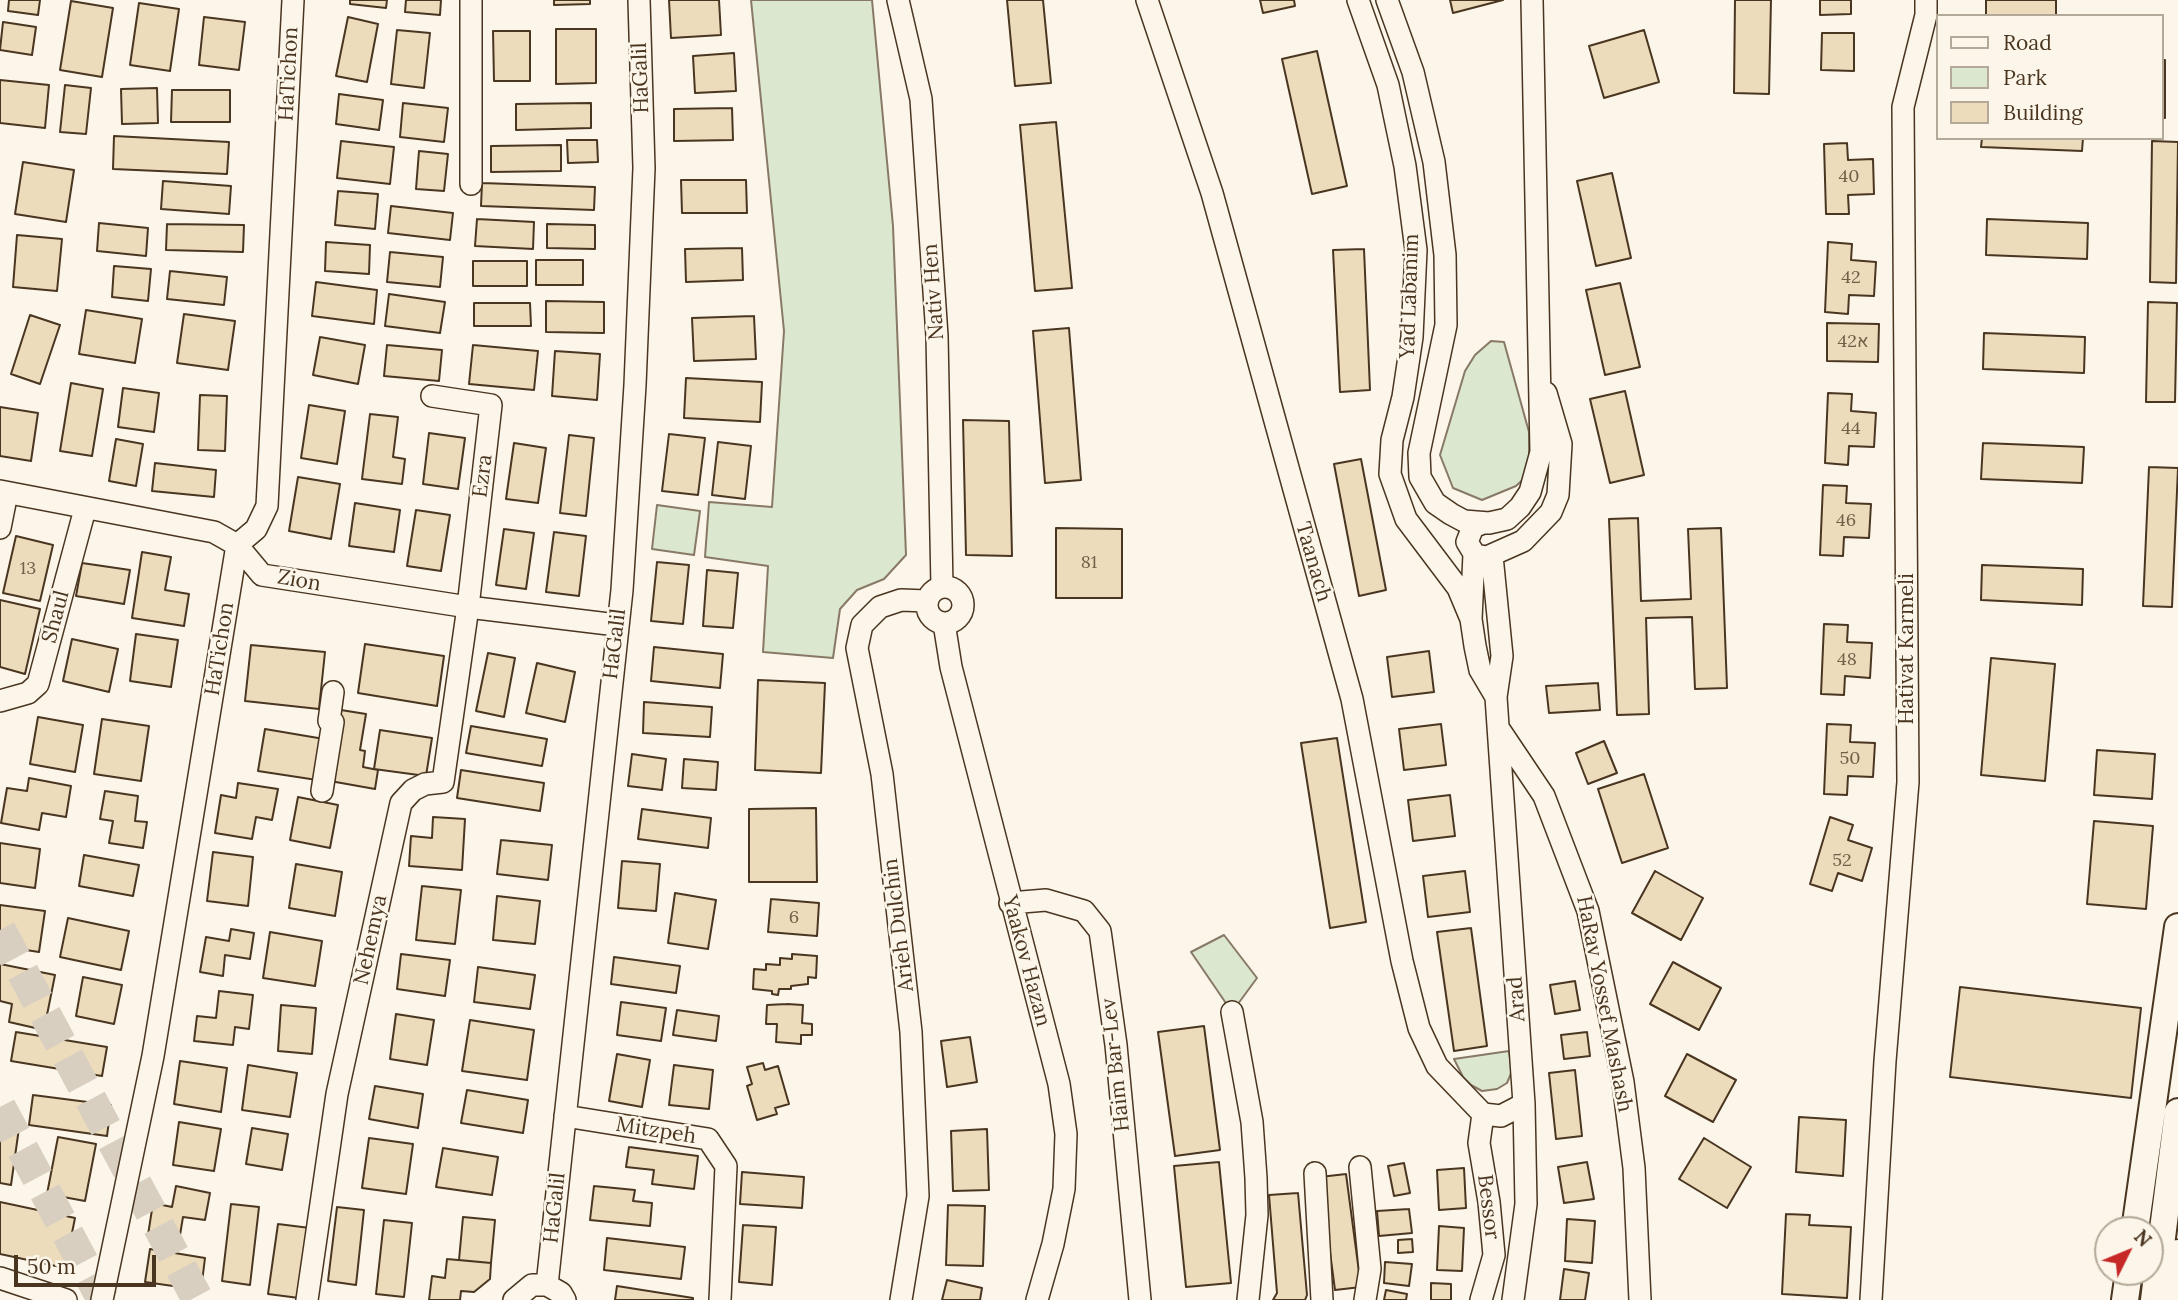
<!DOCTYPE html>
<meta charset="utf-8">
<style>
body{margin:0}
#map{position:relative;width:2178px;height:1300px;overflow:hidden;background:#fbf6e9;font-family:Lora,serif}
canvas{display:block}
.legend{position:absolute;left:1936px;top:14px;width:228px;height:126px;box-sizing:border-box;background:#fbf6e9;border:2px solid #b4a999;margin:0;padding:9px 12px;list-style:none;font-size:21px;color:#4a3520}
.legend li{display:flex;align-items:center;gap:14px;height:35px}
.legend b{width:35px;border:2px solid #b4a999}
.north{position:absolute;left:2094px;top:1216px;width:70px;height:70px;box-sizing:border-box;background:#fbf6e9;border:2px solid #b4a999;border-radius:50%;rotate:47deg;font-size:19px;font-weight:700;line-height:28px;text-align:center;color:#4a3520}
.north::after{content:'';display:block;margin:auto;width:24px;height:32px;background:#c62828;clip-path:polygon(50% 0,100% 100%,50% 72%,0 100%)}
.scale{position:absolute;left:14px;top:1255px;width:142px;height:32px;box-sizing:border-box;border:4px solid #4a3520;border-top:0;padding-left:9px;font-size:21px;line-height:24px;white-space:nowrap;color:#4a3520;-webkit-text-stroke:5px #fbf6e9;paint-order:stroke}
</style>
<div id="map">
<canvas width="2178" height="1300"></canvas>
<ul class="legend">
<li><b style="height:9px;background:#fbf6e9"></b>Road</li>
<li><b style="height:19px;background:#dce7d0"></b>Park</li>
<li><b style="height:19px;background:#ecdcbc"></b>Building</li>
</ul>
<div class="north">N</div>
<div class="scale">50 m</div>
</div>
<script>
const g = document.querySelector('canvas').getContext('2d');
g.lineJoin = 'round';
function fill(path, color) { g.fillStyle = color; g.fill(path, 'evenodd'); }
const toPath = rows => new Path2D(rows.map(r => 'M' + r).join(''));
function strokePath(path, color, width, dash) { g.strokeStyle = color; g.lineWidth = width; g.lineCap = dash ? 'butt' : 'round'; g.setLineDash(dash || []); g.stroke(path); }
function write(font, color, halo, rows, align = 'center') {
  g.font = font + ' Lora,Heebo,serif'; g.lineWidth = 5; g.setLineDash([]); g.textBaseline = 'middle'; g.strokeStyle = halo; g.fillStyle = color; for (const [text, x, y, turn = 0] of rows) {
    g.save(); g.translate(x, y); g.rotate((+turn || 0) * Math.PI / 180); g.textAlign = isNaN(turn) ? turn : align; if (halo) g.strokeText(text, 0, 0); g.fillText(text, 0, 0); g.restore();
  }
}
const green = toPath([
 [751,0,872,0,893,226,906,555,884,579,857,590,840,609,833,658,763,652,768,566,705,557,709,502,772,507,784,331,751,0],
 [1491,341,1504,342,1529,432,1529,474,1516,486,1482,500,1453,488,1440,455,1465,371,1475,355,1491,341],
 [657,505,700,511,694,555,652,549,657,505],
 [1224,935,1257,978,1232,1012,1191,952,1224,935],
 [1509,1051,1512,1071,1507,1083,1497,1089,1482,1091,1471,1085,1463,1077,1454,1059,1509,1051]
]);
fill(green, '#dce7d0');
strokePath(green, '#887966', 2);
const building = toPath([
 [9,0,40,0,38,15,8,11,9,0],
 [350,0,387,0,386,8,350,4,350,0],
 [406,0,441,0,440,15,405,12,406,0],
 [554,0,590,0,590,4,554,5,554,0],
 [669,0,719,0,721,35,671,38,669,0],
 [1007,0,1043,0,1051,83,1015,86,1007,0],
 [1260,0,1294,0,1295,6,1263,13,1260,0],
 [1450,0,1503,0,1453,13,1450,0],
 [1735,0,1771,0,1769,94,1734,93,1735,0],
 [1820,0,1851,0,1851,14,1820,15,1820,0],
 [1986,0,2056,0,2056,16,1986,16,1986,0],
 [71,1,113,8,102,77,60,70,71,1],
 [139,3,179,9,170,71,130,65,139,3],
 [204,17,245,22,239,70,199,65,204,17],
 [348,17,378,24,367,82,336,76,348,17],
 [3,22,36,27,32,55,0,50,3,22],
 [556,29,596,29,596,83,556,84,556,29],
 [397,30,430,33,424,88,391,84,397,30],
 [1644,30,1659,82,1604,98,1589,46,1644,30],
 [493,31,530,31,530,81,494,81,493,31],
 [1822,33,1854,33,1854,71,1821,70,1822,33],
 [1317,51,1347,186,1312,194,1282,59,1317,51],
 [734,53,736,91,695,93,693,56,734,53],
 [2162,60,2165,60,2165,118,2162,118,2162,60],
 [0,80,49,85,45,128,0,123,0,80],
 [65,85,91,88,86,134,60,132,65,85],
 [157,88,158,123,122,124,121,89,157,88],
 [172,90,230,90,230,122,171,122,172,90],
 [339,94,383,100,379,130,336,124,339,94],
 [403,103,448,108,444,142,400,137,403,103],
 [591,103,591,128,516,130,516,104,591,103],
 [732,108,733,140,674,141,674,109,732,108],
 [1056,122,1072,288,1035,291,1020,125,1056,122],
 [114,136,229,142,227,174,113,169,114,136],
 [1982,138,2083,138,2082,151,1981,147,1982,138],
 [567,140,597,140,598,162,568,163,567,140],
 [341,141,394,147,390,184,337,178,341,141],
 [2152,141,2178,142,2176,283,2150,282,2152,141],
 [1847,143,1848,160,1873,159,1874,194,1848,195,1849,214,1826,214,1824,144,1847,143],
 [561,145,561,171,491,172,491,146,561,145],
 [419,151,448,154,444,191,416,189,419,151],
 [23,162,74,170,66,222,15,214,23,162],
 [1612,173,1631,258,1596,266,1577,181,1612,173],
 [681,180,746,180,747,213,682,213,681,180],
 [163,181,231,186,229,214,161,209,163,181],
 [482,183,595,187,594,210,481,206,482,183],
 [338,191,378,194,375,229,335,225,338,191],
 [391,206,453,213,450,240,388,233,391,206],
 [477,219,534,222,533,249,475,246,477,219],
 [1987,219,2088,223,2087,259,1986,255,1987,219],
 [99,223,148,228,146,256,97,251,99,223],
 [167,224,244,225,243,252,166,250,167,224],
 [547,224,595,225,595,249,547,248,547,224],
 [17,235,62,239,57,291,13,287,17,235],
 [326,242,370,245,369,274,325,271,326,242],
 [1828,242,1852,244,1851,260,1876,262,1874,296,1849,295,1848,314,1825,312,1828,242],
 [742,248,743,280,686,282,685,249,742,248],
 [1364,249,1370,390,1340,392,1333,250,1364,249],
 [390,252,443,257,440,287,387,282,390,252],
 [536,260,583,260,583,285,536,285,536,260],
 [473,261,527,261,527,286,473,286,473,261],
 [114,266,151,269,148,301,112,297,114,266],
 [170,271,227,277,224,305,167,299,170,271],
 [316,282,377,290,374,324,312,316,316,282],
 [1620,283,1640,367,1605,375,1586,290,1620,283],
 [389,294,445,302,440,333,385,326,389,294],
 [546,301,604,302,604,333,546,332,546,301],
 [2148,302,2177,303,2175,402,2146,402,2148,302],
 [474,303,530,303,531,326,474,326,474,303],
 [86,310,142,319,135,363,79,354,86,310],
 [184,314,235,321,228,370,177,363,184,314],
 [30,315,60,325,40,384,11,374,30,315],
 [754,316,756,359,694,361,692,318,754,316],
 [1827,323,1879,324,1878,362,1827,361,1827,323],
 [1069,328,1081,480,1045,483,1033,331,1069,328],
 [1984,333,2085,337,2084,373,1983,369,1984,333],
 [320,337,365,345,358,384,313,375,320,337],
 [387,345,442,350,439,381,384,376,387,345],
 [473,345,538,351,534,390,469,384,473,345],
 [555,351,600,354,597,400,552,396,555,351],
 [686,378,762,382,760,422,684,418,686,378],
 [71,383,103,389,92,456,60,451,71,383],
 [123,388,159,393,154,432,118,427,123,388],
 [1625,391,1644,475,1610,483,1590,399,1625,391],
 [1828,393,1852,394,1851,411,1876,413,1874,447,1849,446,1848,465,1825,463,1828,393],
 [200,395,227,396,225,451,198,450,200,395],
 [309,405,345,411,337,464,301,458,309,405],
 [0,407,38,413,31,461,0,456,0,407],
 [370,414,398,417,393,457,405,459,402,484,362,479,370,414],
 [963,420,1009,421,1012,556,966,555,963,420],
 [429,433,465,438,458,489,423,484,429,433],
 [669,434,705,438,698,495,662,491,669,434],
 [569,435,594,438,586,516,560,513,569,435],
 [116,439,143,444,136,486,109,481,116,439],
 [718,442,751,446,745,499,712,495,718,442],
 [514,443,546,448,538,503,506,499,514,443],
 [1983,443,2084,447,2082,483,1981,479,1983,443],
 [1361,459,1386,590,1359,596,1334,464,1361,459],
 [155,463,216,470,214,497,152,491,155,463],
 [2149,467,2178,468,2172,607,2143,606,2149,467],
 [298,477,340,484,331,539,289,531,298,477],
 [1823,485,1847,486,1846,503,1871,504,1869,538,1844,537,1843,556,1820,555,1823,485],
 [355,503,400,510,394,552,349,546,355,503],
 [416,510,450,515,441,571,407,566,416,510],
 [1638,518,1641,601,1691,599,1688,529,1721,528,1727,688,1695,689,1692,617,1646,618,1649,714,1617,715,1609,519,1638,518],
 [1056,528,1122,529,1122,598,1056,598,1056,528],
 [504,529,534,533,526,589,496,585,504,529],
 [554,532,586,536,579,596,546,592,554,532],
 [16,536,53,545,40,601,3,593,16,536],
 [142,552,171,557,165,590,189,594,184,626,132,618,142,552],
 [657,562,689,565,683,624,651,621,657,562],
 [82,563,130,570,124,604,76,596,82,563],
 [1982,565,2083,569,2082,605,1981,600,1982,565],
 [707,570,738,573,733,628,703,626,707,570],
 [0,600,40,609,25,674,0,667,0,600],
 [1824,624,1848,625,1847,642,1872,643,1870,678,1845,676,1844,695,1821,694,1824,624],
 [136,634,178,640,171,687,130,681,136,634],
 [72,639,118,649,109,692,63,681,72,639],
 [365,644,444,656,437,706,358,693,365,644],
 [251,645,325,652,319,709,245,701,251,645],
 [654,647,723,654,720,688,651,681,654,647],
 [1429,651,1434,692,1392,697,1387,657,1429,651],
 [488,653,515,658,504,717,476,711,488,653],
 [1991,658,2055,664,2045,781,1981,775,1991,658],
 [537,663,575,672,565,722,526,713,537,663],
 [758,680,825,683,821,773,755,770,758,680],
 [1598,683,1600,710,1549,713,1546,686,1598,683],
 [644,702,712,707,710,737,643,733,644,702],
 [341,710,366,714,360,750,365,751,363,767,378,770,375,789,330,781,341,710],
 [38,717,83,725,75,772,30,764,38,717],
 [102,719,149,726,141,781,94,774,102,719],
 [1441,724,1446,765,1404,770,1399,729,1441,724],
 [1827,724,1851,725,1850,742,1875,743,1873,777,1848,776,1847,795,1824,794,1827,724],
 [471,726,547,739,542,766,466,753,471,726],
 [265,729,324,739,317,780,258,771,265,729],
 [380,730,432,738,426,776,374,769,380,730],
 [1337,738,1366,922,1330,928,1301,743,1337,738],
 [1604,741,1617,773,1588,784,1576,753,1604,741],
 [2097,750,2155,754,2152,799,2094,795,2097,750],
 [632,754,666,759,662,790,628,786,632,754],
 [684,759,718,762,716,790,682,788,684,759],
 [461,770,544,783,540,811,457,798,461,770],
 [1644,774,1668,848,1622,863,1598,789,1644,774],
 [29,778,71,786,66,817,42,813,39,830,1,823,7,788,27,791,29,778],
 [238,783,278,789,272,820,256,817,252,839,215,833,221,795,236,798,238,783],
 [105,791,138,796,135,821,147,822,143,848,109,843,113,821,100,819,105,791],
 [1450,795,1455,836,1413,841,1408,800,1450,795],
 [298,797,338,805,330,848,290,840,298,797],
 [816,808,817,882,749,882,749,809,816,808],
 [642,809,711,818,708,848,638,839,642,809],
 [433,817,465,819,462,870,409,866,411,836,432,838,433,817],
 [1830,817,1853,825,1848,840,1872,848,1862,881,1838,873,1832,891,1810,884,1830,817],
 [2094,821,2153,826,2146,909,2087,904,2094,821],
 [501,840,552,845,548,880,497,874,501,840],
 [0,843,40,849,35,888,0,883,0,843],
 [213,852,253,857,248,906,207,901,213,852],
 [84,855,139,865,133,896,79,886,84,855],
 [622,861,660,864,656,911,618,908,622,861],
 [296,864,342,872,335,916,289,908,296,864],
 [1465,871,1470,912,1428,917,1423,876,1465,871],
 [1655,871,1703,898,1681,940,1632,913,1655,871],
 [422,886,461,890,455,944,416,940,422,886],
 [675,893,716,900,708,949,668,943,675,893],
 [497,896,540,901,535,944,493,940,497,896],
 [771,899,819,903,817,936,768,932,771,899],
 [0,905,45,911,39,952,0,946,0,905],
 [68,918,129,931,121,970,60,957,68,918],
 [1471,928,1487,1046,1454,1051,1437,932,1471,928],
 [231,929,254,933,250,959,225,955,223,976,200,972,206,937,229,941,231,929],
 [270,932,322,941,315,986,263,978,270,932],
 [401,954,450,960,445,996,397,989,401,954],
 [792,954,817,956,816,978,808,977,808,984,791,986,791,989,779,989,778,995,772,994,772,991,753,989,754,969,766,970,766,964,780,965,780,958,792,959,792,954],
 [614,957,680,966,676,993,611,984,614,957],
 [1673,962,1721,988,1699,1030,1650,1004,1673,962],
 [0,964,55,975,44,1030,9,1022,12,1004,0,1001,0,964],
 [478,967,535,975,530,1009,474,1002,478,967],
 [83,977,122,985,114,1024,76,1016,83,977],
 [1575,981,1580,1010,1555,1014,1550,985,1575,981],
 [1960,987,2141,1008,2131,1098,1950,1077,1960,987],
 [219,991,253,995,249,1029,235,1027,233,1045,194,1041,197,1016,216,1018,219,991],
 [621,1002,666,1008,661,1041,617,1035,621,1002],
 [787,1004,803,1005,802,1023,812,1024,812,1035,801,1035,801,1044,776,1042,777,1024,766,1024,767,1005,787,1004],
 [281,1005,316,1008,312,1054,278,1051,281,1005],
 [677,1010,719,1016,716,1041,673,1035,677,1010],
 [396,1014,434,1020,427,1065,390,1059,396,1014],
 [470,1020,534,1030,527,1080,462,1071,470,1020],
 [1204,1026,1220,1150,1175,1156,1158,1032,1204,1026],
 [16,1032,107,1047,102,1076,11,1061,16,1032],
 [1587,1032,1590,1056,1564,1059,1561,1035,1587,1032],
 [970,1037,977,1082,947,1087,941,1041,970,1037],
 [617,1054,650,1060,642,1107,609,1101,617,1054],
 [1687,1054,1736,1080,1713,1122,1665,1096,1687,1054],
 [180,1061,227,1068,221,1112,174,1104,180,1061],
 [763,1063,765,1070,778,1066,789,1104,775,1108,777,1114,757,1120,747,1086,752,1084,747,1067,763,1063],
 [248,1065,297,1073,290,1117,242,1110,248,1065],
 [674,1065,713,1070,709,1109,669,1105,674,1065],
 [1575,1070,1582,1136,1556,1139,1549,1073,1575,1070],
 [375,1086,423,1094,418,1128,369,1119,375,1086],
 [467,1090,528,1100,523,1133,461,1123,467,1090],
 [33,1095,111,1105,107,1136,29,1125,33,1095],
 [1799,1117,1846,1120,1843,1176,1796,1172,1799,1117],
 [179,1122,221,1129,214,1171,173,1165,179,1122],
 [0,1125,19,1128,11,1185,0,1183,0,1125],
 [252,1128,288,1134,282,1170,246,1164,252,1128],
 [987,1129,989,1190,953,1191,951,1131,987,1129],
 [58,1137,96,1144,85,1201,47,1194,58,1137],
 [369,1138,413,1144,406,1194,362,1188,369,1138],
 [1704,1138,1751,1167,1727,1208,1679,1179,1704,1138],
 [629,1147,698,1156,694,1189,652,1184,654,1170,626,1167,629,1147],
 [443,1148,498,1157,492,1195,436,1187,443,1148],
 [1219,1162,1231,1283,1186,1287,1174,1166,1219,1162],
 [1587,1162,1594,1199,1564,1203,1558,1167,1587,1162],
 [1404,1163,1410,1193,1394,1196,1388,1166,1404,1163],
 [1464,1168,1466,1208,1439,1210,1437,1170,1464,1168],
 [742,1172,804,1177,802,1208,740,1204,742,1172],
 [1346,1174,1361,1287,1335,1290,1320,1177,1346,1174],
 [176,1186,210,1193,205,1220,183,1217,179,1241,148,1235,153,1203,172,1207,176,1186],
 [594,1186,635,1190,633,1201,652,1203,650,1226,590,1220,594,1186],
 [1298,1193,1307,1295,1305,1300,1273,1300,1277,1293,1269,1195,1298,1193],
 [0,1202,75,1218,65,1268,0,1254,0,1202],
 [231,1204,259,1207,250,1285,222,1281,231,1204],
 [948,1205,985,1206,983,1266,946,1265,948,1205],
 [337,1207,364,1210,356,1285,328,1281,337,1207],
 [1409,1209,1412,1233,1379,1236,1377,1211,1409,1209],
 [1786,1214,1810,1215,1809,1225,1851,1227,1847,1298,1782,1294,1786,1214],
 [463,1217,495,1220,491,1263,459,1260,463,1217],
 [1567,1219,1595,1221,1592,1263,1565,1261,1567,1219],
 [384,1220,412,1223,404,1297,376,1294,384,1220],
 [278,1224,310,1228,299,1298,268,1294,278,1224],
 [743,1225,776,1227,772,1285,739,1282,743,1225],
 [1439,1226,1464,1228,1462,1271,1437,1270,1439,1226],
 [607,1238,685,1247,681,1279,604,1270,607,1238],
 [1412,1239,1413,1252,1398,1253,1398,1240,1412,1239],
 [150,1249,205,1258,201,1290,145,1282,150,1249],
 [447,1259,491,1263,490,1279,474,1292,461,1291,460,1300,429,1300,432,1276,445,1278,447,1259],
 [1385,1262,1412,1264,1409,1286,1384,1283,1385,1262],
 [1564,1269,1589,1273,1585,1300,1560,1300,1564,1269],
 [947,1280,982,1288,980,1300,942,1300,947,1280],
 [1431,1283,1451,1284,1451,1300,1431,1300,1431,1283],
 [617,1286,693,1298,693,1300,615,1300,617,1286],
 [1386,1290,1407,1294,1406,1300,1384,1300,1386,1290]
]);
fill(building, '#ecdcbc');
strokePath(building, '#4a3520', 2);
strokePath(toPath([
 [0,930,198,1300],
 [0,1107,103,1300]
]), '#d8cfc1', 32, [32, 16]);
const minor = toPath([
 [898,0,921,99,937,336,942,587],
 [1147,0,1212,193,1352,699,1402,961,1419,1028,1437,1066,1483,1114],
 [1358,0,1388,85,1405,166,1416,250,1412,337,1403,397,1392,440,1390,474,1406,519,1458,588,1471,619],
 [1387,0,1413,72,1434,162,1445,255,1446,325,1419,453,1420,477,1435,503,1451,514,1464,521,1489,523,1507,519,1520,507,1530,492,1541,452,1532,0],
 [471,184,471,0],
 [0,491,214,532,237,545,262,575,468,607,617,625],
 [1483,523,1473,527,1467,542,1475,555,1487,557,1523,541,1551,512,1558,495,1561,444,1546,393],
 [0,528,7,493],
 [1474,554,1471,619,1475,646,1480,670,1496,697],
 [1492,556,1502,656,1496,697,1524,1104,1526,1204,1513,1300],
 '927 605a18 18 0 1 1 36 0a18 18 0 1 1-36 0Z',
 [944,623,951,667,1059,1084,1066,1134,1064,1189,1053,1244,1037,1300],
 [0,701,28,693,38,684,85,509],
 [1499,729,1544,796,1588,911,1623,1082,1634,1168,1640,1300],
 [322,791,333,722,329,721,333,692],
 [1010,903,1046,900,1084,911,1100,931,1116,1045,1140,1300],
 [1232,1012,1252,1122,1256,1178,1257,1215,1248,1300],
 [1483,1114,1501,1116,1524,1104],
 [565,1116,708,1139,726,1166,720,1300],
 [1360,1167,1370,1269,1365,1300],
 [1315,1173,1322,1300],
 [0,1278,66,1300],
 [547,1285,622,590,635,385,644,168,639,0],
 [102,1300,153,1056,237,545,256,529,267,506,293,0],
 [307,1300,337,1094,401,803,413,790,425,784,443,782,468,607,491,405,432,396],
 [514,1300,532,1285,547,1285,561,1293,565,1300],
 [901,1300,918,1196,911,1032,882,774,857,648,862,625,880,607,901,600,927,601],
 [1481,1300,1494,1255,1489,1202,1479,1143,1483,1114],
 [1871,1300,1885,1061,1908,782,1903,107,1926,15,1926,0]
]);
const major = toPath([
 [2135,1230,2178,927],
 [2125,1300,2129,1272],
 [2154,1300,2178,1112]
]);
const highway = toPath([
 [2165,1300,2178,1256]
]);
strokePath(minor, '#4a3520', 24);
strokePath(major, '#4a3520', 30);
strokePath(highway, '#4a3520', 35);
strokePath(minor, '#fbf6e9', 21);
strokePath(major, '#fbf6e9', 26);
strokePath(highway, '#fbf6e9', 32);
write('18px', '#725f47', null, [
 ["40",1849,177],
 ["42",1851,278],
 ["42א",1853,342],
 ["44",1851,429],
 ["46",1846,521],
 ["81",1089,563],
 ["13",28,569],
 ["48",1847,660],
 ["50",1850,759],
 ["52",1842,861],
 ["6",794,918]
]);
write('21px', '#4a3520', '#fbf6e9', [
 ["HaTichon",289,74,-87],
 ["HaGalil",641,78,-92],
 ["Nativ Hen",934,292,-94],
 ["Yad Labanim",1410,296,-88],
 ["Ezra",483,476,-83],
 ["Taanach",1313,562,74],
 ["Zion",299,581,10],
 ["Shaul",56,617,-75],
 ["HaGalil",615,644,-83],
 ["HaTichon",220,649,-81],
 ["Hativat Karmeli",1907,649,-90],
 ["Arieh Dulchin",899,925,-97],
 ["Nehemya",371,940,-78],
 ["Yaakov Hazan",1026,961,75],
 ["Arad",1517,999,-94],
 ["HaRav Yossef Mashash",1604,1004,79],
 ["Haim Bar-Lev",1116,1065,-96],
 ["Mitzpeh",656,1131,9],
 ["Bessor",1488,1207,83],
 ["HaGalil",555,1208,-84]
]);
</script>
